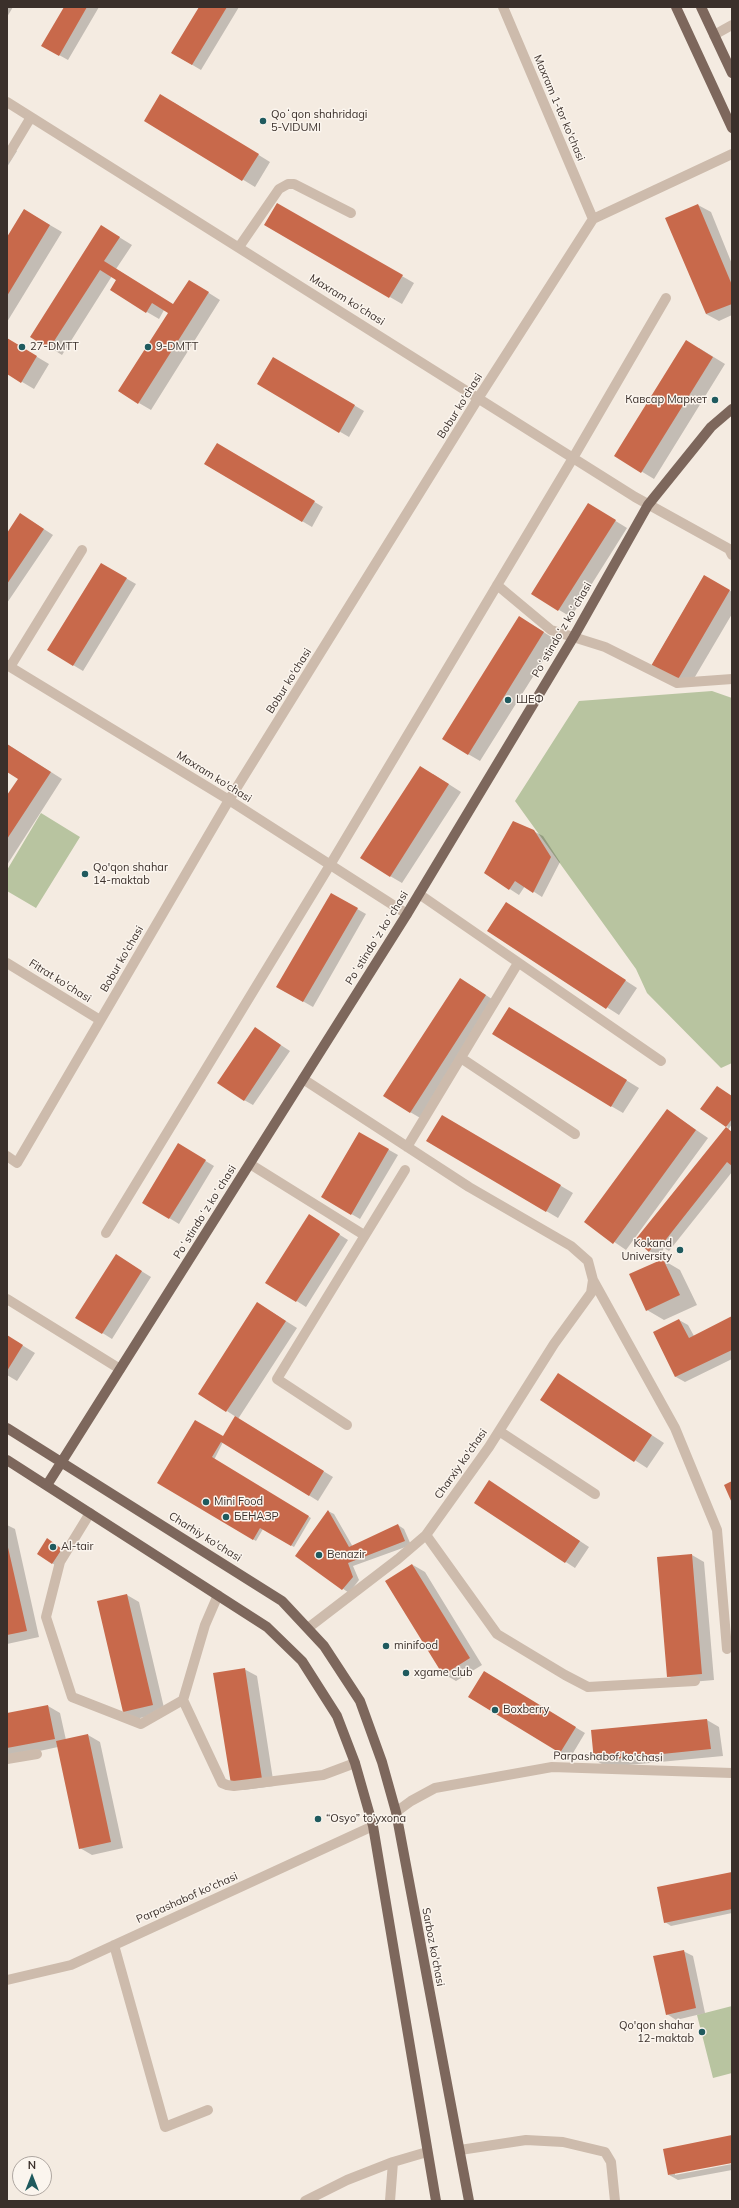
<!DOCTYPE html>
<meta charset="utf-8">
<style>
body{margin:0}
#map{position:relative;width:739px;height:2208px;overflow:hidden;background:#f4ebe1;font-family:Mulish,sans-serif}
canvas{display:block}
.frame{position:absolute;inset:0;border:8px solid #3b302b;pointer-events:none}
.north{position:absolute;left:12px;top:2156px;width:40px;height:40px;box-sizing:border-box;background:#fbf5ee;border:1px solid #aea6a0;border-radius:50%;rotate:0deg;font-size:11px;font-weight:700;line-height:16px;text-align:center;color:#3b302b}
.north::after{content:'';display:block;margin:auto;width:14px;height:18px;background:#1f5a5e;clip-path:polygon(50% 0,100% 100%,50% 72%,0 100%)}
</style>
<div id="map">
<canvas width="739" height="2208"></canvas>
<div class="frame"></div>
<div class="north">N</div>
</div>
<script>
const g = document.querySelector('canvas').getContext('2d');
g.lineJoin = 'round';
function fill(path, color) { g.fillStyle = color; g.fill(path, 'evenodd'); }
const toPath = rows => new Path2D(rows.map(r => 'M' + r).join(''));
function strokePath(path, color, width, dash) { g.strokeStyle = color; g.lineWidth = width; g.lineCap = dash ? 'butt' : 'round'; g.setLineDash(dash || []); g.stroke(path); }
function write(font, color, halo, rows, align = 'center') {
  g.font = font + ' Mulish,sans-serif'; g.lineWidth = 3; g.setLineDash([]); g.textBaseline = 'middle'; g.strokeStyle = halo; g.fillStyle = color; for (const [text, x, y, turn = 0] of rows) {
    g.save(); g.translate(x, y); g.rotate((+turn || 0) * Math.PI / 180); g.textAlign = isNaN(turn) ? turn : align; if (halo) g.strokeText(text, 0, 0); g.fillText(text, 0, 0); g.restore();
  }
}
fill(toPath([
 [712,691,732,698,732,1063,721,1068,647,993,636,969,515,801,579,701],
 [41,813,80,837,36,908,7,891,7,870],
 [732,2006,732,2073,713,2078,697,2015]
]), '#b8c4a0');
fill(toPath([
 [7,7,13,7,7,17],
 [65,7,99,7,68,60,43,46],
 [200,7,239,7,201,70,172,53],
 [173,102,270,162,255,187,145,120],
 [7,145,17,151,7,167],
 [277,204,414,283,402,304,265,225],
 [698,205,711,212,732,264,732,315,719,321,706,314],
 [24,210,62,232,7,322,7,239],
 [114,234,132,245,116,269,173,305,201,288,220,300,151,410,139,403,169,313,164,310,159,319,147,312,112,276,62,355,32,336],
 [7,339,49,364,34,389,7,373],
 [699,348,725,364,654,479,616,456],
 [273,358,364,411,349,437,258,384],
 [217,444,323,507,312,527,205,464],
 [601,512,627,528,571,617,532,594],
 [30,520,53,535,7,603,7,534],
 [101,564,136,584,83,671,48,650],
 [704,576,732,592,732,614,689,687,652,665],
 [531,624,556,640,480,761,468,754],
 [7,744,62,779,7,865,7,797,19,778,7,771],
 [433,774,461,792,402,883,390,876],
 [533,831,543,836,560,862,542,897,525,886,519,895,485,873],
 [331,894,366,914,313,1007,278,987],
 [506,903,637,988,619,1015,488,931],
 [472,986,498,1003,422,1119,410,1112],
 [521,1016,639,1088,623,1113,611,1106],
 [264,1034,290,1051,253,1105,244,1100],
 [732,1097,732,1124,728,1130,732,1132,732,1172,669,1251,664,1248,659,1256,649,1251,710,1149,728,1127,701,1109],
 [667,1110,708,1138,626,1250,585,1222],
 [442,1116,573,1193,558,1218,428,1141],
 [359,1133,398,1155,360,1219,322,1197],
 [179,1145,214,1166,179,1224,143,1202],
 [318,1221,348,1240,306,1307,267,1282],
 [663,1260,680,1270,697,1305,664,1320,647,1310],
 [125,1261,151,1277,112,1339,77,1317],
 [270,1311,297,1328,238,1419,333,1477,318,1501,223,1442,214,1460,311,1518,294,1547,263,1529,256,1541,159,1483,223,1438,236,1417,227,1411],
 [732,1318,732,1359,685,1382,676,1377,654,1333,679,1320,688,1325,694,1336],
 [7,1336,35,1353,17,1381,7,1375],
 [570,1382,664,1443,647,1468,541,1400],
 [498,1487,589,1547,575,1568,475,1503],
 [328,1511,334,1514,353,1547,398,1525,404,1529,411,1545,353,1566,359,1580,349,1593,297,1556],
 [7,1525,15,1529,39,1637,7,1644],
 [47,1540,64,1551,55,1565,38,1554],
 [692,1555,704,1562,714,1680,680,1683,668,1676],
 [413,1565,425,1572,482,1665,456,1681,444,1674],
 [127,1595,139,1602,165,1712,136,1719,124,1712],
 [244,1669,257,1676,274,1786,244,1790,232,1783],
 [484,1673,585,1733,570,1758,469,1697],
 [48,1706,60,1713,66,1740,88,1735,100,1742,123,1848,92,1855,80,1848,58,1747,7,1758,7,1714],
 [707,1720,719,1727,723,1756,607,1767,595,1760,592,1731],
 [732,1873,732,1913,671,1926,665,1922],
 [683,1951,693,1956,705,2013,676,2020,667,2014],
 [732,2136,732,2162,675,2173,675,2175,732,2164,732,2170,678,2180,669,2175]
]), '#0003');
fill(toPath([
 [64,7,87,7,59,56,41,46],
 [199,7,227,7,192,65,171,53],
 [160,94,259,154,242,181,144,121],
 [277,203,403,275,389,298,264,225],
 [698,204,732,285,732,304,706,314,665,218],
 [24,209,50,225,7,296,7,237],
 [101,225,120,237,104,261,173,304,189,280,209,292,138,404,118,391,168,313,152,303,146,313,110,290,116,280,100,270,49,349,30,337],
 [7,338,37,356,21,383,7,374],
 [686,340,713,357,641,473,614,456],
 [273,357,355,405,339,433,257,384],
 [217,443,315,501,302,522,204,464],
 [588,503,616,520,558,611,531,594],
 [20,513,44,529,7,584,7,533],
 [101,563,127,578,73,666,47,650],
 [704,575,730,590,677,681,651,666],
 [519,616,544,632,468,755,442,739],
 [7,744,51,772,7,839,7,795,18,779,7,772],
 [420,766,449,784,390,877,360,858],
 [513,821,534,830,551,857,533,893,515,881,509,890,484,873],
 [331,893,358,908,303,1002,276,987],
 [506,902,626,980,606,1009,487,931],
 [460,978,486,995,410,1113,383,1096],
 [509,1007,627,1080,611,1107,492,1034],
 [255,1027,281,1045,244,1101,217,1083],
 [717,1086,732,1096,732,1119,726,1127,732,1132,732,1166,727,1162,660,1247,655,1243,649,1252,635,1240,726,1127,700,1109],
 [667,1109,696,1130,613,1244,584,1222],
 [442,1115,561,1185,546,1212,426,1141],
 [359,1132,389,1149,351,1215,321,1197],
 [178,1143,206,1160,169,1219,142,1203],
 [309,1214,340,1234,296,1302,265,1283],
 [116,1254,142,1271,102,1334,75,1318],
 [663,1259,680,1295,646,1311,629,1274],
 [257,1302,286,1321,226,1412,198,1394],
 [732,1316,732,1350,675,1377,653,1332,679,1319,689,1338],
 [7,1335,23,1345,7,1371],
 [558,1373,652,1435,634,1462,540,1400],
 [235,1416,324,1471,309,1496,221,1442,212,1457,309,1516,291,1546,260,1528,253,1540,157,1483,195,1420,223,1436],
 [489,1480,580,1541,565,1563,474,1503],
 [732,1481,732,1503,724,1485],
 [328,1510,349,1547,398,1524,405,1541,348,1563,353,1577,342,1590,295,1556],
 [47,1538,62,1549,52,1564,37,1554],
 [7,1543,27,1631,7,1635],
 [692,1554,702,1674,667,1677,657,1557],
 [412,1564,470,1658,443,1675,385,1581],
 [127,1594,153,1705,123,1712,97,1601],
 [245,1668,262,1779,231,1784,213,1673],
 [484,1671,576,1727,560,1753,468,1697],
 [48,1705,55,1739,7,1748,7,1713],
 [707,1719,711,1749,594,1761,591,1730],
 [88,1734,111,1842,79,1849,56,1741],
 [732,1872,732,1909,664,1923,657,1887],
 [684,1950,696,2008,666,2015,653,1956],
 [732,2135,732,2163,668,2175,663,2149]
]), '#c8694b');
strokePath(toPath([
 [503,7,593,219],
 [714,35,732,25],
 [7,102,635,497,729,549,732,555],
 [7,157,31,117],
 [593,219,732,154],
 [239,247,279,189,288,184,294,184,351,213],
 [497,585,551,630,605,647,677,683,732,679],
 [7,665,229,800,407,914],
 [10,667,82,550],
 [419,894,661,1061],
 [7,963,100,1020],
 [461,1058,575,1134],
 [303,1079,469,1187,571,1246,588,1261,593,1280,675,1428,717,1530,727,1649],
 [407,1147,518,963],
 [7,1156,17,1163,229,800,479,397,593,219],
 [250,1164,364,1235],
 [106,1233,330,865,573,458,666,298],
 [7,1299,120,1369],
 [347,1425,277,1379,405,1170],
 [499,1431,595,1494],
 [90,1513,60,1562,46,1617,72,1697,141,1724,183,1700,205,1625,218,1595],
 [426,1535,497,1634,565,1675,588,1687,695,1681],
 [308,1628,398,1559,426,1535,489,1447,554,1344,591,1293,593,1280],
 [183,1700,222,1783,227,1785,234,1786,323,1775,355,1763],
 [7,1759,37,1754],
 [396,1812,411,1801,435,1788,552,1767,732,1773],
 [114,1945,165,2127,208,2110],
 [7,1980,71,1965,373,1826],
 [460,2150,526,2140,563,2142,605,2152,611,2162,615,2201],
 [305,2201,347,2180,393,2162],
 [390,2201,393,2162,427,2152]
]), '#cdbbac', 10);
strokePath(toPath([
 [676,7,732,128],
 [701,7,732,73],
 [7,1428,282,1601,324,1646,360,1701,382,1762,396,1812,469,2201],
 [7,1460,267,1627,302,1661,337,1716,355,1763,373,1826,436,2201],
 [47,1485,407,914,573,638,648,505,711,427,732,409]
]), '#7d675c', 10);
for (const [x, y, r, color] of [
 [263,121,4,"#1f5a5e"],
 [22,347,4,"#1f5a5e"],
 [148,347,4,"#1f5a5e"],
 [715,400,4,"#1f5a5e"],
 [508,700,4,"#1f5a5e"],
 [85,874,4,"#1f5a5e"],
 [680,1250,4,"#1f5a5e"],
 [206,1502,4,"#1f5a5e"],
 [226,1517,4,"#1f5a5e"],
 [53,1547,4,"#1f5a5e"],
 [319,1555,4,"#1f5a5e"],
 [386,1646,4,"#1f5a5e"],
 [406,1673,4,"#1f5a5e"],
 [495,1710,4,"#1f5a5e"],
 [318,1819,4,"#1f5a5e"],
 [702,2032,4,"#1f5a5e"]
]) { const dot = new Path2D(); dot.arc(x, y, r, 0, 2 * Math.PI); g.fillStyle = color; g.fill(dot); strokePath(dot, '#fbf5ee', 1.5); }
write('11px', '#3b302b', '#fbf5ee', [
 ["Maxram 1-tor ko'chasi",559,108,67],
 ["Maxram ko'chasi",347,300,32],
 ["Bobur ko'chasi",460,406,-58],
 ["Poʻstindoʻz koʻchasi",562,630,-60],
 ["Bobur ko'chasi",289,681,-58],
 ["Maxram ko'chasi",214,777,32],
 ["Poʻstindoʻz koʻchasi",377,938,-58],
 ["Bobur ko'chasi",122,959,-60],
 ["Fitrat ko'chasi",60,981,32],
 ["Poʻstindoʻz koʻchasi",205,1212,-58],
 ["Charxiy ko'chasi",461,1464,-55],
 ["Charhiy ko'chasi",205,1537,32],
 ["Parpashabof ko'chasi",608,1757,1],
 ["Parpashabof ko'chasi",187,1898,-24],
 ["Sarboz ko'chasi",433,1947,79]
]);
write('11px', '#3b302b', '#fbf5ee', [
 ["Qoʻqon shahridagi",271,115],
 ["5-VIDUMI",271,128],
 ["27-DMTT",30,347],
 ["9-DMTT",156,347],
 ["Кавсар Маркет",707,400,"right"],
 ["ШЕФ",516,700],
 ["Qo'qon shahar",93,868],
 ["14-maktab",93,881],
 ["Kokand",672,1244,"right"],
 ["University",672,1257,"right"],
 ["Mini Food",214,1502],
 ["БЕНАЗР",234,1517],
 ["Al-tair",61,1547],
 ["Benazir",327,1555],
 ["minifood",394,1646],
 ["xgame club",414,1673],
 ["Boxberry",503,1710],
 ["“Osyo” to’yxona",326,1819],
 ["Qo'qon shahar",694,2026,"right"],
 ["12-maktab",694,2039,"right"]
], 'left');
</script>
